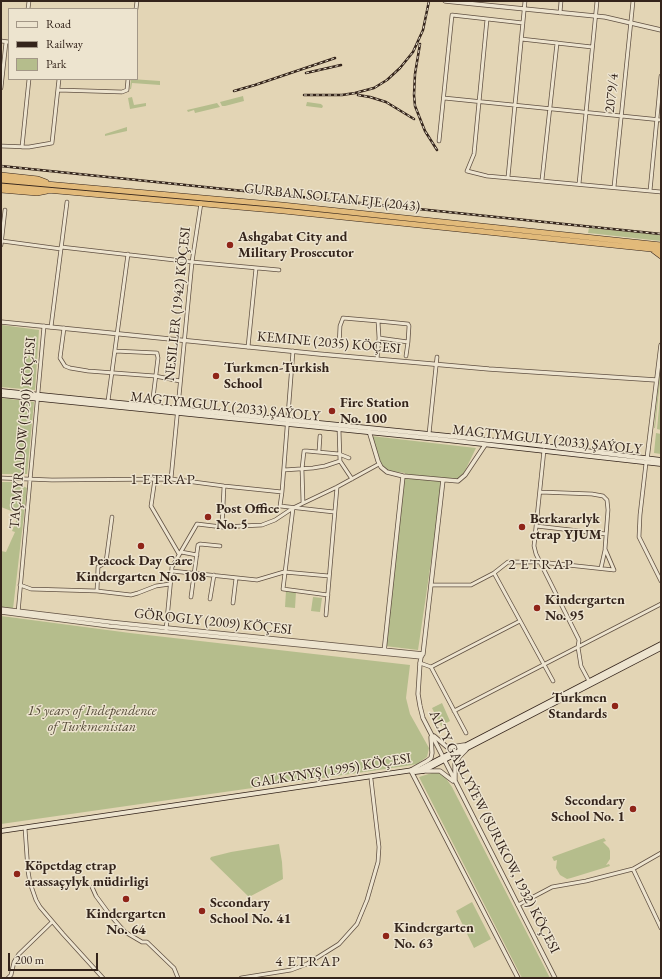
<!DOCTYPE html>
<meta charset="utf-8">
<style>
body{margin:0}
#map{position:relative;width:662px;height:979px;overflow:hidden;background:#e3d5b5;font-family:"EB Garamond",serif}
canvas{display:block}
.frame{position:absolute;inset:0;border:2px solid #34241b;pointer-events:none}
.legend{position:absolute;left:8px;top:8px;width:130px;height:72px;box-sizing:border-box;background:#ede4cf;border:1px solid #a39787;margin:0;padding:5px 7px;list-style:none;font-size:12px;color:#34241b}
.legend li{display:flex;align-items:center;gap:8px;height:20px}
.legend b{width:20px;border:1px solid #a39787}
.scale{position:absolute;left:8px;top:953px;width:90px;height:18px;box-sizing:border-box;border:2px solid #34241b;border-top:0;padding-left:5px;font-size:12px;line-height:14px;white-space:nowrap;color:#34241b;-webkit-text-stroke:3px #ede4cf;paint-order:stroke}
</style>
<div id="map">
<canvas width="662" height="979"></canvas>
<div class="frame"></div>
<ul class="legend">
<li><b style="height:5px;background:#ede4cf"></b>Road</li>
<li><b style="height:5px;background:#34241b"></b>Railway</li>
<li><b style="height:11px;background:#b5bd8c"></b>Park</li>
</ul>
<div class="scale">200 m</div>
</div>
<script>
const g = document.querySelector('canvas').getContext('2d');
g.lineJoin = 'round';
function fill(path, color) { g.fillStyle = color; g.fill(path, 'evenodd'); }
const toPath = rows => new Path2D(rows.map(r => 'M' + r).join(''));
function strokePath(path, color, width, dash) { g.strokeStyle = color; g.lineWidth = width; g.lineCap = dash ? 'butt' : 'round'; g.setLineDash(dash || []); g.stroke(path); }
function write(font, color, halo, rows, align = 'center') {
  g.font = font + ' "EB Garamond",serif'; g.lineWidth = 3; g.setLineDash([]); g.textBaseline = 'middle'; g.strokeStyle = halo; g.fillStyle = color; for (const [text, x, y, turn = 0] of rows) {
    g.save(); g.translate(x, y); g.rotate((+turn || 0) * Math.PI / 180); g.textAlign = isNaN(turn) ? turn : align; if (halo) g.strokeText(text, 0, 0); g.fillText(text, 0, 0); g.restore();
  }
}
fill(toPath([
 [131,79,160,81,160,85,132,83,131,89,130,89],
 [243,96,244,101,225,106,222,106,220,102],
 [132,97,134,105,146,103,146,106,130,109,128,98],
 [307,102,321,104,323,106,322,108,306,106],
 [217,103,220,107,195,113,194,110,188,112,187,110],
 [127,127,127,131,105,136,105,134],
 [589,228,661,235,661,241,589,233,588,233],
 [2,325,39,330,35,390,1,387],
 [661,361,661,373,655,428,654,428],
 [661,387,661,430,657,429],
 [1,398,34,402,27,474,1,474],
 [656,433,661,434,661,454,654,453],
 [371,436,476,448,461,479,443,480,418,650,385,646,405,473,383,470],
 [1,482,15,482,27,488,13,609,1,607,1,551,6,552,15,532,12,531,19,514,1,507],
 [286,591,296,592,295,608,285,607],
 [313,597,322,598,320,612,311,611],
 [1,616,130,633,410,665,406,698,410,714,429,748,427,757,417,764,406,766,1,824],
 [442,703,450,721,441,726,432,708],
 [435,772,443,774,452,787,550,978,522,978,419,777],
 [604,838,606,841,603,842,609,848,610,851,610,859,606,865,609,864,610,866,571,878,567,879,560,875,556,868,557,860,554,861,552,857],
 [279,844,282,862,283,879,249,897,210,859,211,857,231,852],
 [472,902,491,939,474,948,456,911]
]), '#b5bd8c');
const minor = toPath([
 [28,9,29,1],
 [136,9,137,1],
 [560,13,561,1],
 [487,19,474,154,467,171,487,176,661,192],
 [521,39,592,47],
 [1,41,9,42],
 [1,88,6,42],
 [58,90,122,92,127,90,128,79],
 [444,98,661,120],
 [439,141,452,15,523,23],
 [1,146,29,147,52,143,59,79],
 [22,147,29,79],
 [508,177,525,1],
 [542,180,557,43],
 [579,184,597,1],
 [614,187,633,1],
 [650,191,661,76],
 [2,241,61,249],
 [1,245,5,210],
 [61,247,192,262,279,270],
 [378,321,408,324,409,326,408,342,379,338],
 [51,327,67,202],
 [64,328,60,358,65,366,70,368,88,371,155,376,180,381],
 [248,347,256,268],
 [339,347,340,326,343,318,378,321,379,338,377,359],
 [115,351,157,353,158,358,152,406],
 [293,351,282,492,280,506,334,512],
 [406,356,408,342],
 [108,401,128,254],
 [429,434,437,357],
 [544,450,534,546,536,554,579,640,578,647,581,666,589,681],
 [319,451,320,436],
 [340,461,352,479],
 [646,463,640,515,639,537,661,581],
 [284,470,313,468,325,466,340,461,339,429],
 [1,478,52,480,171,479,224,486,282,492],
 [155,479,151,506,179,554],
 [171,479,192,262,201,203],
 [540,492,592,494,603,496,607,500,608,510,605,549,614,570],
 [303,503,302,469,304,451,307,451,339,454,349,458],
 [293,508,283,589,328,595],
 [536,526,606,534],
 [222,527,262,525,275,520,293,508,337,487,379,464],
 [181,552,197,555],
 [601,568,605,550],
 [172,571,257,580,284,572,329,576],
 [494,573,553,681],
 [20,585,31,589,97,591,131,595,138,593,156,586,170,584],
 [431,585,471,585,494,573,508,562,540,562,614,570],
 [97,591,98,567,106,562,112,517],
 [191,597,198,545,200,544,220,546],
 [210,599,214,575],
 [233,603,236,578],
 [18,613,44,326],
 [326,615,337,487],
 [166,630,172,567,197,524,222,527,224,486],
 [420,663,431,667,466,733],
 [431,667,520,621],
 [454,711,661,604],
 [25,828,28,871,30,883,36,900,40,907,63,934,103,978],
 [633,869,661,928],
 [92,887,96,896,110,915,125,932,142,942,147,942,174,968,178,978],
 [518,905,552,887,586,881,633,869,661,853],
 [8,978,11,975,14,962,19,954,52,922],
 [241,978,291,970,307,964,339,944,357,924,367,900,378,862,379,847,371,779]
]);
const tertiary = toPath([
 [445,1,605,17,661,30],
 [1,322,319,354,489,369,656,380],
 [369,431,378,461,381,467,387,472,403,476,458,481,465,475,485,445],
 [647,459,661,345],
 [443,480,423,654,421,657,420,663,418,694,420,706,423,718,443,757,555,978],
 [1,609,109,622,423,654],
 [1,612,109,626,421,657],
 [384,652,403,476],
 [434,736,447,747,452,747,464,745],
 [411,770,427,761,431,758,432,753,431,737],
 [411,771,518,978],
 [423,771,440,771,453,781],
 [455,780,455,764,460,756,466,750]
]);
const secondary = toPath([
 [1,391,528,444,661,460],
 [1,395,447,440,661,464],
 [415,772,423,771,661,648],
 [1,831,420,769,661,644]
]);
const trunk = toPath([
 [1,175,38,179,46,182],
 [1,180,282,205,661,245],
 [1,186,284,211,661,250],
 [1,190,37,193,47,191],
 [653,250,661,256]
]);
strokePath(minor, '#605042', 4.5);
strokePath(tertiary, '#605042', 5);
strokePath(secondary, '#34241b', 5.5);
strokePath(trunk, '#34241b', 6);
strokePath(minor, '#ede4cf', 3);
strokePath(tertiary, '#ede4cf', 3.5);
strokePath(secondary, '#ede4cf', 4);
strokePath(trunk, '#e2ba7a', 5);
const rail = toPath([
 [420,44,415,74,414,95,415,106,425,131,437,150],
 [306,73,341,65],
 [234,91,255,85,335,58],
 [304,95,342,95,355,93,374,88,387,80,400,68,413,52,423,30,429,1],
 [358,95,370,97,386,102,414,119],
 [1,166,661,234]
]);
strokePath(rail, '#34241b', 2.5);
strokePath(rail, '#ede4cf', 1, [3]);
for (const [x, y, r, color] of [
 [230,245,4,"#8f2418"],
 [216,376,4,"#8f2418"],
 [332,411,4,"#8f2418"],
 [208,517,4,"#8f2418"],
 [522,527,4,"#8f2418"],
 [141,546,4,"#8f2418"],
 [537,608,4,"#8f2418"],
 [615,706,4,"#8f2418"],
 [633,809,4,"#8f2418"],
 [17,874,4,"#8f2418"],
 [126,899,4,"#8f2418"],
 [202,911,4,"#8f2418"],
 [386,936,4,"#8f2418"]
]) { const dot = new Path2D(); dot.arc(x, y, r, 0, 2 * Math.PI); g.fillStyle = color; g.fill(dot); strokePath(dot, '#ede4cf', 1.5); }
write('14px', '#34241b', '#ede4cf', [
 ["2079/4",612,93,-84],
 ["GURBAN SOLTAN EJE (2043)",332,198,6],
 ["NESILLER (1942) KÖÇESI",178,304,-84],
 ["KEMINE (2035) KÖÇESI",329,343,5],
 ["MAGTYMGULY (2033) ŞAÝOLY",225,407,6],
 ["TAÇMYRADOW (1950) KÖÇESI",23,433,-85],
 ["MAGTYMGULY (2033) ŞAÝOLY",547,440,6],
 ["GÖROGLY (2009) KÖÇESI",213,622,6],
 ["GALKYNYŞ (1995) KÖÇESI",331,771,-9],
 ["ALTY GARLYÝEW (SURIKOW, 1932) KÖÇESI",494,832,63]
]);
write('bold 14px', '#34241b', '#ede4cf', [
 ["Ashgabat City and",238,237],
 ["Military Prosecutor",238,253],
 ["Turkmen-Turkish",224,368],
 ["School",224,384],
 ["Fire Station",340,403],
 ["No. 100",340,419],
 ["Post Office",216,509],
 ["No. 5",216,525],
 ["Berkararlyk",530,519],
 ["etrap YJUM",530,535],
 ["Peacock Day Care",141,561,"center"],
 ["Kindergarten No. 108",141,577,"center"],
 ["Kindergarten",545,600],
 ["No. 95",545,616],
 ["Turkmen",607,698,"right"],
 ["Standards",607,714,"right"],
 ["Secondary",625,801,"right"],
 ["School No. 1",625,817,"right"],
 ["Köpetdag etrap",25,866],
 ["arassaçylyk müdirligi",25,882],
 ["Secondary",210,903],
 ["School No. 41",210,919],
 ["Kindergarten",126,914,"center"],
 ["No. 64",126,930,"center"],
 ["Kindergarten",394,928],
 ["No. 63",394,944]
], 'left');
write('italic 14px', '#544a37', '#ede4cf', [
 ["15 years of Independence",92,711],
 ["of Turkmenistan",92,727]
]);
g.letterSpacing = '1px';
write('15px', '#34241b', '#ede4cf', [
 ["1 ETRAP",163,480],
 ["2 ETRAP",541,565],
 ["4 ETRAP",308,962]
]);
g.letterSpacing = '0px';
</script>
